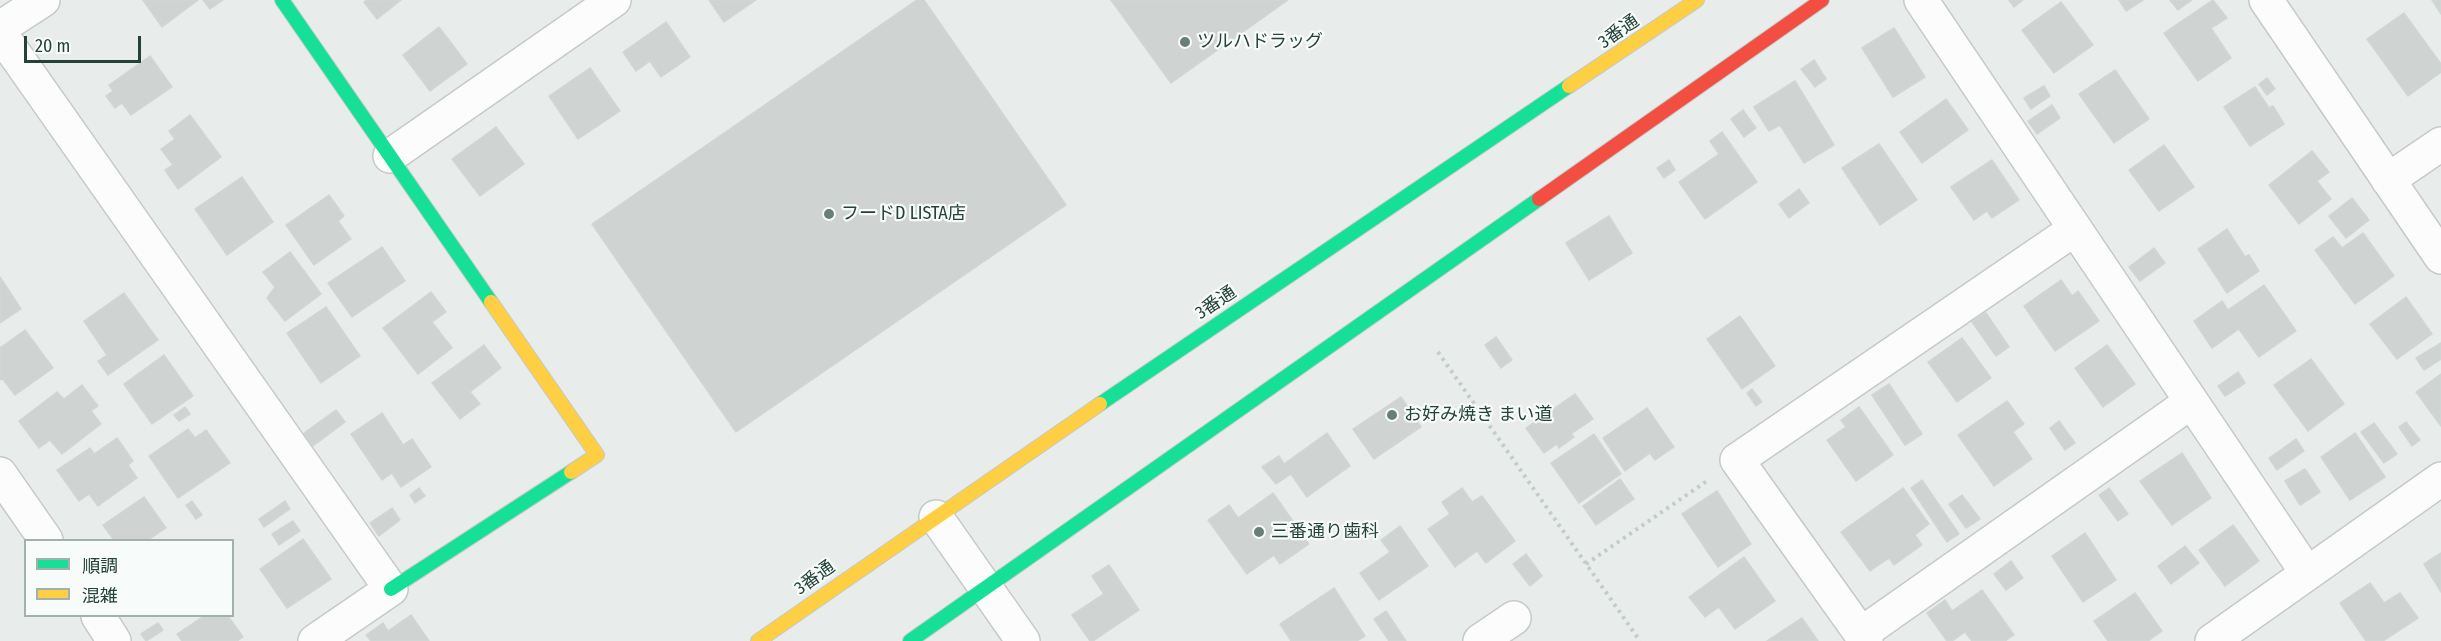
<!DOCTYPE html>
<meta charset="utf-8">
<style>
body{margin:0}
#map{position:relative;width:2441px;height:641px;overflow:hidden;background:#e8edeb;font-family:"Fira Sans Condensed","Noto Sans JP",sans-serif}
canvas{display:block}
.legend{position:absolute;left:24px;top:539px;width:210px;height:78px;box-sizing:border-box;background:#f7fbf9;border:2px solid #a3b1ad;margin:0;padding:8px 10px;list-style:none;font-size:18px;color:#24423a}
.legend li{display:flex;align-items:center;gap:12px;height:30px}
.legend b{width:30px;border:2px solid #a3b1ad}
.scale{position:absolute;left:24px;top:36px;width:117px;height:27px;box-sizing:border-box;border:3px solid #24423a;border-top:0;padding-left:8px;font-size:18px;line-height:21px;white-space:nowrap;color:#24423a;-webkit-text-stroke:4px #f7fbf9;paint-order:stroke}
</style>
<div id="map">
<canvas width="2441" height="641"></canvas>
<ul class="legend">
<li><b style="height:8px;background:#16e098"></b>順調</li>
<li><b style="height:8px;background:#ffcf43"></b>混雑</li>
</ul>
<div class="scale">20 m</div>
</div>
<script>
const g = document.querySelector('canvas').getContext('2d');
g.lineJoin = 'round';
function fill(path, color) { g.fillStyle = color; g.fill(path, 'evenodd'); }
const toPath = rows => new Path2D(rows.map(r => 'M' + r).join(''));
function strokePath(path, color, width, dash) { g.strokeStyle = color; g.lineWidth = width; g.lineCap = dash ? 'butt' : 'round'; g.setLineDash(dash || []); g.stroke(path); }
function write(font, color, halo, rows, align = 'center') {
  g.font = font + ' "Fira Sans Condensed","Noto Sans JP",sans-serif'; g.lineWidth = 4.5; g.setLineDash([]); g.textBaseline = 'middle'; g.strokeStyle = halo; g.fillStyle = color; for (const [text, x, y, turn = 0] of rows) {
    g.save(); g.translate(x, y); g.rotate((+turn || 0) * Math.PI / 180); g.textAlign = isNaN(turn) ? turn : align; if (halo) g.strokeText(text, 0, 0); g.fillText(text, 0, 0); g.restore();
  }
}
const building = toPath([
 [143,0,198,0,162,27,143,0],
 [203,0,223,0,210,9,203,0],
 [367,0,401,0,377,19,364,2,367,0],
 [709,0,756,0,724,22,709,0],
 [917,0,924,0,1066,205,736,432,592,224,917,0],
 [1111,0,1288,0,1171,83,1111,0],
 [2009,0,2023,0,2014,7,2009,0],
 [2119,0,2143,0,2126,11,2119,0],
 [2170,0,2192,0,2178,10,2170,0],
 [2213,0,2227,18,2211,28,2231,58,2198,81,2164,33,2213,0],
 [2432,0,2441,0,2441,14,2432,0],
 [2061,2,2093,45,2054,73,2022,30,2061,2],
 [2404,13,2441,64,2441,72,2408,96,2367,39,2404,13],
 [666,22,690,57,661,77,650,61,636,71,623,52,666,22],
 [439,27,467,64,430,91,403,55,439,27],
 [1894,28,1925,77,1893,97,1862,48,1894,28],
 [150,56,172,87,131,115,122,103,115,108,106,96,113,91,109,85,150,56],
 [1814,60,1826,79,1815,87,1801,69,1814,60],
 [590,68,620,111,578,139,549,96,590,68],
 [2115,70,2149,119,2114,143,2079,94,2115,70],
 [2267,78,2275,89,2267,95,2259,84,2267,78],
 [1795,81,1834,145,1804,163,1780,125,1769,131,1754,107,1795,81],
 [2044,86,2050,96,2031,109,2024,98,2044,86],
 [2255,87,2269,108,2273,106,2284,124,2250,146,2224,107,2255,87],
 [1946,99,1968,130,1922,163,1900,132,1946,99],
 [2052,105,2060,118,2037,134,2028,121,2052,105],
 [1743,110,1756,128,1744,137,1731,119,1743,110],
 [190,115,221,157,178,189,165,170,173,165,161,149,175,139,169,131,190,115],
 [496,127,524,164,480,196,452,159,496,127],
 [1722,132,1757,182,1705,219,1679,182,1719,154,1710,141,1722,132],
 [1879,144,1917,200,1880,225,1842,168,1879,144],
 [2164,145,2194,187,2159,211,2129,170,2164,145],
 [2312,151,2329,172,2317,181,2331,199,2299,224,2269,185,2312,151],
 [1669,160,1675,170,1664,178,1657,168,1669,160],
 [1992,160,2019,200,1992,218,1987,211,1974,220,1951,187,1992,160],
 [242,177,273,222,227,255,195,209,242,177],
 [1799,189,1809,203,1789,218,1779,204,1799,189],
 [329,195,344,216,338,221,351,239,314,265,286,225,329,195],
 [2352,198,2369,220,2346,238,2329,216,2352,198],
 [1609,216,1632,253,1589,280,1566,243,1609,216],
 [2227,229,2245,257,2249,255,2259,271,2227,293,2198,249,2227,229],
 [2363,233,2394,276,2355,304,2315,250,2333,237,2342,248,2363,233],
 [382,247,405,281,352,317,328,283,382,247],
 [2154,248,2165,263,2140,281,2129,267,2154,248],
 [290,252,321,294,285,321,267,298,275,287,263,272,290,252],
 [0,277,21,309,0,323,0,277],
 [2061,280,2072,296,2078,291,2099,321,2055,351,2024,306,2061,280],
 [2264,285,2296,331,2259,357,2239,329,2212,348,2194,321,2222,301,2228,310,2264,285],
 [431,292,446,312,432,322,452,348,418,374,383,328,431,292],
 [124,293,158,340,108,375,98,361,107,355,84,321,124,293],
 [2406,297,2432,334,2397,359,2370,324,2406,297],
 [326,307,360,356,321,383,287,333,326,307],
 [1986,313,2009,347,1996,356,1972,322,1986,313],
 [1740,316,1775,366,1742,389,1707,339,1740,316],
 [25,330,53,368,15,395,2,378,0,380,0,348,25,330],
 [1496,337,1512,360,1501,368,1485,345,1496,337],
 [1962,338,1991,378,1957,402,1928,362,1962,338],
 [2441,343,2441,359,2424,370,2416,358,2441,343],
 [484,345,501,368,470,392,480,404,460,419,432,383,484,345],
 [2107,345,2135,384,2103,407,2075,368,2107,345],
 [164,355,193,396,152,424,124,384,164,355],
 [2311,359,2344,404,2308,431,2274,385,2311,359],
 [2238,372,2245,383,2225,396,2218,386,2238,372],
 [2441,374,2441,426,2416,392,2441,374],
 [1889,384,1922,434,1905,445,1872,395,1889,384],
 [82,385,98,406,91,411,101,424,62,454,50,440,39,448,19,421,57,392,64,399,82,385],
 [1752,389,1762,402,1756,406,1747,393,1752,389],
 [1575,394,1593,419,1571,434,1574,437,1559,448,1557,444,1544,453,1526,428,1575,394],
 [1401,397,1421,427,1374,459,1353,429,1401,397],
 [2007,401,2024,424,2013,432,2032,459,1994,486,1958,435,2007,401],
 [185,407,190,414,179,421,174,415,185,407],
 [1859,407,1893,455,1856,481,1827,440,1846,427,1841,420,1859,407],
 [1647,408,1674,447,1655,460,1650,453,1625,471,1603,438,1647,408],
 [336,410,345,422,313,446,304,433,336,410],
 [382,413,403,445,412,439,431,467,401,487,392,473,382,480,351,434,382,413],
 [2059,421,2075,443,2065,450,2050,428,2059,421],
 [2406,422,2420,440,2412,446,2399,427,2406,422],
 [2374,423,2397,454,2384,463,2361,432,2374,423],
 [188,429,195,438,206,430,230,463,178,498,149,456,188,429],
 [1327,433,1350,466,1307,497,1291,474,1276,484,1262,467,1279,456,1284,464,1327,433],
 [2355,433,2385,477,2350,500,2321,457,2355,433],
 [1594,434,1621,474,1579,503,1551,463,1594,434],
 [117,438,133,461,128,465,137,478,98,506,89,494,79,501,57,470,90,448,94,454,117,438],
 [2296,439,2304,451,2277,470,2269,458,2296,439],
 [2182,453,2211,498,2172,525,2140,481,2182,453],
 [2305,469,2320,492,2300,505,2285,481,2305,469],
 [1620,479,1634,499,1596,525,1583,506,1620,479],
 [1922,480,1959,534,1947,542,1911,488,1922,480],
 [419,488,425,496,415,503,410,495,419,488],
 [1462,488,1472,502,1482,496,1515,541,1486,563,1477,551,1455,567,1428,529,1450,514,1442,502,1462,488],
 [1903,488,1929,524,1915,535,1922,545,1894,565,1889,558,1870,571,1841,532,1903,488],
 [2109,488,2128,514,2118,521,2099,495,2109,488],
 [1717,491,1751,544,1718,567,1682,514,1717,491],
 [1273,493,1309,544,1280,564,1274,555,1247,574,1208,520,1229,505,1238,518,1273,493],
 [1962,495,1980,519,1966,528,1949,504,1962,495],
 [144,497,166,528,148,540,114,540,103,525,144,497],
 [192,501,202,515,196,519,186,505,192,501],
 [285,501,290,509,264,527,259,519,285,501],
 [392,508,400,520,379,536,370,523,392,508],
 [293,521,300,531,279,545,272,534,293,521],
 [2233,525,2259,561,2225,586,2199,550,2233,525],
 [1400,526,1428,566,1379,600,1360,573,1390,552,1381,540,1400,526],
 [2085,533,2116,580,2083,602,2052,556,2085,533],
 [303,539,331,579,287,608,260,569,303,539],
 [2185,546,2199,563,2171,584,2158,566,2185,546],
 [2441,553,2441,592,2424,564,2441,553],
 [1526,554,1542,576,1530,586,1513,564,1526,554],
 [1744,557,1775,601,1735,629,1719,607,1705,617,1689,597,1744,557],
 [2011,561,2023,578,2006,590,1994,574,2011,561],
 [1109,565,1139,610,1093,641,1090,641,1072,615,1104,594,1092,576,1109,565],
 [2370,583,2384,603,2400,593,2418,618,2383,641,2366,641,2340,603,2370,583],
 [1334,588,1365,636,1357,641,1291,641,1280,624,1334,588],
 [1982,590,2014,635,2005,641,1972,641,1965,632,1952,641,1947,641,1927,613,1945,600,1952,611,1982,590],
 [2135,593,2162,631,2148,641,2108,641,2094,621,2135,593],
 [1386,611,1406,641,1389,641,1374,619,1386,611],
 [411,615,429,641,371,641,366,635,383,623,388,631,411,615],
 [204,616,228,616,243,637,237,641,182,641,177,634,204,616],
 [1802,618,1818,641,1767,641,1802,618],
 [158,623,163,630,146,641,141,634,158,623]
]);
fill(building, '#cfd4d2');
strokePath(building, '#d1d6d4', 1.5);
const street = toPath([
 [1921,0,2307,573],
 [2266,0,2441,257],
 [0,28,43,0],
 [0,33,391,589,315,641],
 [390,156,614,0],
 [2388,180,2441,144],
 [0,474,46,540],
 [936,517,1023,641],
 [98,616,114,641],
 [1861,634,2191,402],
 [1480,641,1514,618],
 [1866,641,1737,460,2075,229],
 [2212,641,2441,479]
]);
const fast = toPath([
 [282,0,491,302],
 [1100,404,1569,86],
 [391,589,571,472],
 [910,641,1539,199]
]);
const slow = toPath([
 [1569,86,1697,0],
 [491,302,597,455,571,472],
 [758,641,1100,404]
]);
const jam = toPath([
 [1539,199,1822,0]
]);
strokePath(street, '#c5cac8', 36);
strokePath(fast, '#c3cbc8', 16);
strokePath(slow, '#c3cbc8', 16);
strokePath(jam, '#c3cbc8', 16);
strokePath(toPath([
 [1438,352,1640,641],
 [1586,564,1707,481]
]), '#c3ccca', 4, [3, 4.5]);
strokePath(street, '#fcfcfc', 33);
strokePath(fast, '#16e098', 14);
strokePath(slow, '#ffcf43', 14);
strokePath(jam, '#f24e42', 14);
for (const [x, y, r, color] of [
 [1185,42,6,"#697e78"],
 [829,214,6,"#697e78"],
 [1392,415,6,"#697e78"],
 [1259,532,6,"#697e78"]
]) { const dot = new Path2D(); dot.arc(x, y, r, 0, 2 * Math.PI); g.fillStyle = color; g.fill(dot); strokePath(dot, '#f7fbf9', 2); }
write('18px', '#24423a', '#f7fbf9', [
 ["3番通",1619,32,-35],
 ["3番通",1216,303,-34],
 ["3番通",815,578,-36]
]);
write('18px', '#24423a', '#f7fbf9', [
 ["ツルハドラッグ",1197,42],
 ["フードD LISTA店",841,214],
 ["お好み焼き まい道",1404,415],
 ["三番通り歯科",1271,532]
], 'left');
</script>
